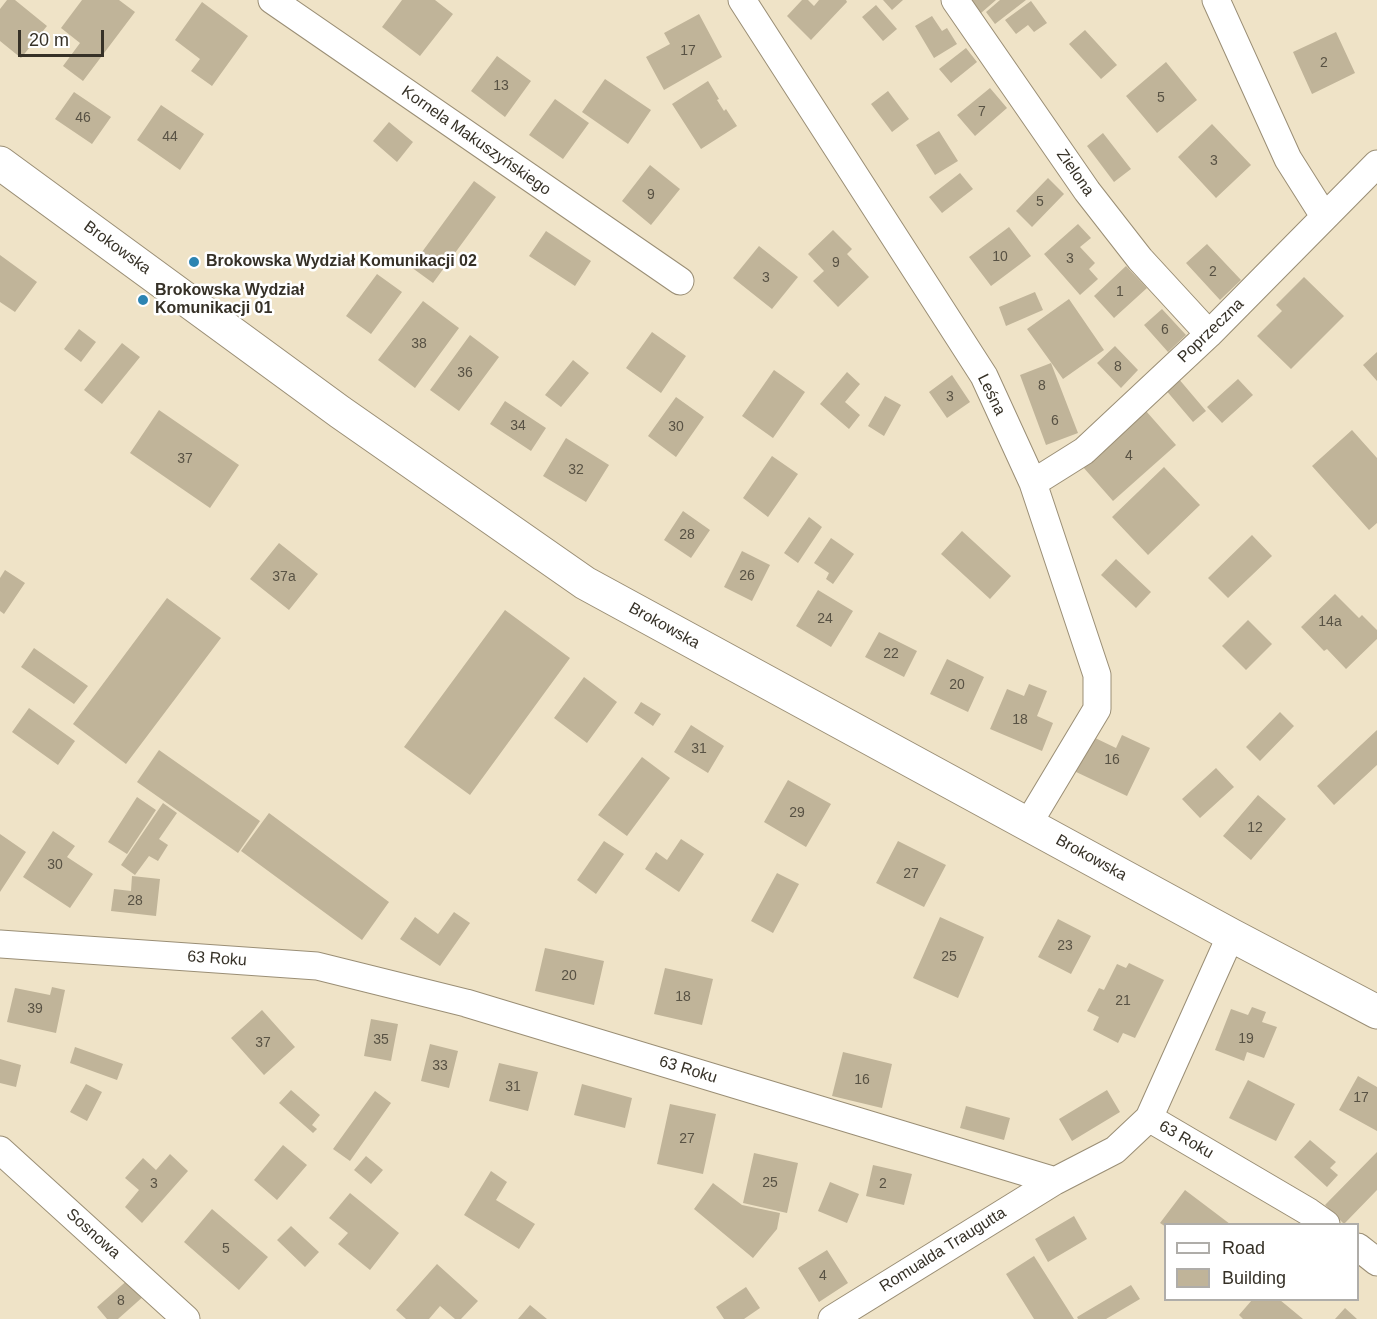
<!DOCTYPE html>
<meta charset="utf-8">
<style>
body{margin:0}
#map{position:relative;width:1377px;height:1319px;overflow:hidden;background:#efe3c7;font-family:Arial,sans-serif}
canvas{display:block}
.legend{position:absolute;left:1164px;top:1223px;width:195px;height:78px;box-sizing:border-box;background:#fff;border:2px solid #afada9;margin:0;padding:8px 10px;list-style:none;font-size:18px;color:#363127}
.legend li{display:flex;align-items:center;gap:12px;height:30px}
.legend b{width:30px;border:2px solid #afada9}
.scale{position:absolute;left:18px;top:30px;width:86px;height:27px;box-sizing:border-box;border:3px solid #363127;border-top:0;padding-left:8px;font-size:18px;line-height:21px;white-space:nowrap;color:#363127;-webkit-text-stroke:4px #fff;paint-order:stroke}
</style>
<div id="map">
<canvas width="1377" height="1319"></canvas>
<ul class="legend">
<li><b style="height:8px;background:#fff"></b>Road</li>
<li><b style="height:16px;background:#c0b499"></b>Building</li>
</ul>
<div class="scale">20 m</div>
</div>
<script>
const g = document.querySelector('canvas').getContext('2d');
g.lineJoin = 'round';
function fill(path, color) { g.fillStyle = color; g.fill(path, 'evenodd'); }
const toPath = rows => new Path2D(rows.map(r => 'M' + r).join(''));
function strokePath(path, color, width, dash) { g.strokeStyle = color; g.lineWidth = width; g.lineCap = dash ? 'butt' : 'round'; g.setLineDash(dash || []); g.stroke(path); }
function write(font, color, halo, rows, align = 'center') {
  g.font = font + ' Arial,sans-serif'; g.lineWidth = 5; g.setLineDash([]); g.textBaseline = 'middle'; g.strokeStyle = halo; g.fillStyle = color; for (const [text, x, y, turn = 0] of rows) {
    g.save(); g.translate(x, y); g.rotate((+turn || 0) * Math.PI / 180); g.textAlign = isNaN(turn) ? turn : align; if (halo) g.strokeText(text, 0, 0); g.fillText(text, 0, 0); g.restore();
  }
}
fill(toPath([
 [7,0,15,0,47,26,21,58,0,41,0,9],
 [82,0,119,0,135,12,83,81,63,66,80,43,61,28],
 [402,0,435,0,453,14,420,56,382,27],
 [802,0,808,0,814,6,819,0,846,0,847,2,811,40,787,16],
 [883,0,903,0,892,10],
 [969,0,996,0,981,13],
 [1000,0,1026,0,995,24,986,12],
 [1031,1,1047,23,1034,32,1028,25,1016,34,1005,20],
 [202,2,248,36,212,86,191,71,200,59,175,40],
 [876,5,897,29,883,41,862,17],
 [699,14,722,57,664,90,646,57,670,44,664,33],
 [932,16,942,31,947,28,957,44,934,58,915,26],
 [1085,30,1117,65,1101,79,1069,44],
 [1336,32,1355,73,1312,94,1293,52],
 [966,48,977,62,951,83,939,69],
 [497,56,531,81,505,117,471,91],
 [1166,62,1197,100,1157,133,1126,96],
 [605,79,651,110,628,144,582,112],
 [708,81,719,99,717,100,724,111,726,109,737,126,701,149,672,104],
 [990,88,1007,108,975,136,957,115],
 [888,91,909,119,892,132,871,104],
 [74,92,111,117,92,144,55,119],
 [555,99,589,123,563,159,529,135],
 [161,105,204,134,180,170,137,140],
 [389,122,413,142,397,162,373,141],
 [1212,124,1251,165,1216,198,1178,157],
 [939,131,958,161,935,175,916,145],
 [1103,133,1131,169,1114,182,1087,146],
 [650,165,680,189,651,225,622,201],
 [960,173,973,189,942,213,929,197],
 [1048,178,1064,194,1032,227,1016,211],
 [474,181,496,197,433,283,411,267],
 [1078,224,1091,238,1080,247,1095,263,1089,269,1098,279,1080,295,1044,254],
 [1009,227,1031,256,991,286,969,257],
 [833,230,852,249,847,254,869,277,838,307,813,281,824,271,808,254],
 [546,231,591,261,575,286,529,256],
 [1207,244,1241,280,1220,300,1186,263],
 [759,246,798,277,772,309,733,278],
 [0,255,37,282,15,312,0,302],
 [1126,266,1147,288,1114,318,1094,296],
 [377,274,402,292,371,334,346,316],
 [1304,277,1344,316,1291,369,1257,336,1282,311,1276,305],
 [1035,292,1043,310,1006,326,999,307],
 [1069,299,1104,350,1063,379,1027,329],
 [423,301,459,328,415,388,378,360],
 [1162,309,1186,335,1168,352,1144,325],
 [79,329,96,342,81,362,64,349],
 [652,332,686,356,661,393,626,368],
 [470,335,499,357,459,411,430,390],
 [122,343,140,357,102,404,84,390],
 [1115,346,1138,370,1121,388,1097,363],
 [1377,352,1377,381,1363,365],
 [573,360,589,373,561,407,545,395],
 [1051,363,1078,433,1046,445,1020,375],
 [774,370,805,392,773,438,742,416],
 [847,372,860,384,845,402,860,415,849,429,820,404],
 [952,375,970,402,947,418,929,392],
 [1178,378,1206,411,1193,422,1165,389],
 [1238,379,1253,395,1222,423,1207,407],
 [885,396,901,405,884,436,868,426],
 [676,397,704,417,676,457,648,436],
 [505,401,546,428,531,451,490,424],
 [159,410,239,465,210,508,130,453],
 [1146,411,1176,445,1113,501,1083,467],
 [1352,430,1377,458,1377,523,1369,530,1312,466],
 [566,438,609,465,586,502,543,476],
 [772,456,798,474,768,517,743,498],
 [1164,467,1200,505,1148,555,1112,517],
 [683,511,710,530,691,558,664,540],
 [809,517,822,527,798,563,784,553],
 [962,531,1011,576,990,599,941,554],
 [1252,535,1272,556,1228,598,1208,578],
 [831,538,854,554,833,584,826,579,829,573,814,563],
 [279,543,318,574,289,610,250,579],
 [742,551,770,565,752,601,724,587],
 [1116,559,1151,592,1136,608,1101,575],
 [5,570,25,583,4,614,0,611,0,578],
 [818,590,853,611,831,647,796,626],
 [1335,594,1359,618,1362,615,1377,630,1377,639,1346,669,1327,649,1324,651,1301,627],
 [167,598,221,638,126,764,73,724],
 [505,610,570,658,470,795,404,747],
 [1248,620,1272,644,1246,670,1222,646],
 [879,632,917,651,904,677,865,657],
 [34,648,88,686,74,704,21,667],
 [947,659,984,677,968,712,930,694],
 [584,677,617,702,587,743,554,718],
 [1029,684,1047,691,1037,716,1053,723,1042,751,990,729,1007,689,1024,696],
 [641,702,661,714,653,726,634,713],
 [29,708,75,741,58,765,12,732],
 [1280,712,1294,726,1260,761,1246,747],
 [691,725,724,746,708,773,674,752],
 [1377,730,1377,765,1334,805,1317,786],
 [1122,735,1150,748,1127,796,1074,771,1091,736,1116,748],
 [159,750,260,821,238,853,137,782],
 [642,757,670,778,627,836,598,815],
 [1216,768,1234,787,1200,818,1182,799],
 [788,780,831,804,806,847,764,822],
 [1258,795,1286,819,1251,860,1223,836],
 [137,797,156,810,127,854,108,842],
 [163,803,177,813,159,839,168,845,158,861,149,856,135,875,121,865],
 [269,813,389,902,362,940,241,851],
 [53,831,75,846,67,857,93,874,70,908,23,877],
 [0,834,26,852,0,892],
 [681,839,704,854,679,892,645,869,656,852,667,860],
 [604,841,624,854,596,894,577,880],
 [898,841,946,865,924,907,876,883],
 [777,873,799,884,773,933,751,921],
 [132,876,160,879,156,916,111,911,114,889,131,891],
 [454,912,470,923,440,966,400,939,415,917,438,934],
 [940,917,984,937,958,998,913,978],
 [1058,919,1091,936,1071,974,1038,957],
 [545,948,604,961,594,1005,535,991],
 [1129,963,1164,980,1135,1038,1123,1033,1118,1043,1093,1030,1099,1017,1087,1011,1099,988,1104,990,1117,964,1126,968],
 [665,968,713,979,702,1025,654,1014],
 [52,987,65,990,56,1033,7,1022,15,988,50,995],
 [1252,1007,1266,1012,1262,1022,1277,1027,1264,1058,1247,1052,1244,1061,1215,1050,1231,1009,1248,1015],
 [262,1010,295,1047,264,1075,231,1038],
 [371,1019,398,1024,391,1061,364,1056],
 [430,1044,458,1051,449,1088,421,1081],
 [75,1047,123,1064,117,1080,70,1063],
 [843,1052,892,1064,882,1108,832,1096],
 [0,1059,21,1065,16,1087,0,1083],
 [499,1063,538,1072,528,1111,489,1101],
 [1358,1076,1377,1087,1377,1131,1339,1110],
 [1248,1080,1295,1104,1276,1141,1229,1118],
 [86,1084,102,1092,87,1121,70,1112],
 [582,1084,632,1098,625,1128,574,1115],
 [291,1090,320,1115,312,1125,317,1129,313,1133,279,1103],
 [1107,1090,1120,1112,1072,1141,1059,1119],
 [375,1091,391,1103,350,1161,333,1149],
 [670,1104,716,1114,703,1174,657,1164],
 [966,1106,1010,1118,1004,1140,960,1128],
 [1310,1140,1336,1162,1330,1168,1338,1175,1327,1187,1294,1157],
 [283,1145,307,1165,277,1200,254,1180],
 [1377,1152,1377,1190,1344,1224,1325,1205],
 [754,1153,798,1163,787,1213,743,1203],
 [170,1154,188,1171,142,1223,125,1207,139,1190,125,1178,143,1158,156,1170],
 [366,1156,383,1170,371,1184,354,1170],
 [873,1165,912,1174,904,1205,866,1196],
 [491,1171,507,1182,496,1200,535,1224,519,1249,464,1215],
 [830,1182,859,1194,847,1223,818,1211],
 [713,1183,742,1205,780,1213,777,1229,753,1258,694,1209],
 [1185,1190,1230,1224,1166,1224,1166,1227,1160,1223],
 [350,1193,399,1233,370,1270,338,1244,348,1233,329,1218],
 [212,1209,268,1257,239,1290,184,1242],
 [1074,1216,1087,1239,1048,1262,1035,1239],
 [291,1226,319,1252,305,1267,277,1240],
 [827,1250,848,1283,819,1302,798,1268],
 [1034,1256,1074,1319,1034,1319,1006,1274],
 [437,1264,478,1301,461,1319,455,1319,440,1306,429,1319,406,1319,396,1310],
 [130,1278,145,1295,118,1319,107,1319,97,1307],
 [1131,1285,1140,1299,1106,1319,1078,1319,1077,1317],
 [746,1287,760,1308,744,1319,724,1319,716,1307],
 [1252,1300,1280,1300,1303,1319,1243,1319,1239,1315],
 [530,1305,547,1319,518,1319],
 [1345,1308,1357,1319,1335,1319]
]), '#c0b499');
const street = toPath([
 [272,0,680,281],
 [742,0,984,376,1033,483,1097,675,1097,709,1028,824],
 [955,0,1087,191,1140,259,1209,334],
 [1216,0,1288,159,1324,216],
 [1033,483,1084,451,1209,334,1377,164],
 [0,944,317,966,466,1003,1055,1181],
 [1149,1118,1309,1212,1326,1224],
 [0,1150,186,1319],
 [1358,1247,1377,1262],
 [832,1319,1055,1181,1115,1150,1149,1118,1231,935]
]);
const secondary = toPath([
 [0,163,340,412,585,583,1231,935,1377,1012]
]);
strokePath(street, '#9a8e75', 29);
strokePath(secondary, '#9a8e75', 35);
strokePath(street, '#fff', 27);
strokePath(secondary, '#fff', 33);
for (const [x, y, r, color] of [
 [194,262,6,"#2c84b2"],
 [143,300,6,"#2c84b2"]
]) { const dot = new Path2D(); dot.arc(x, y, r, 0, 2 * Math.PI); g.fillStyle = color; g.fill(dot); strokePath(dot, '#fff', 2); }
write('14px', '#585244', null, [
 ["17",688,51],
 ["2",1324,63],
 ["13",501,86],
 ["5",1161,98],
 ["7",982,112],
 ["46",83,118],
 ["44",170,137],
 ["3",1214,161],
 ["9",651,195],
 ["5",1040,202],
 ["10",1000,257],
 ["3",1070,259],
 ["9",836,263],
 ["2",1213,272],
 ["3",766,278],
 ["1",1120,292],
 ["6",1165,330],
 ["38",419,344],
 ["8",1118,367],
 ["36",465,373],
 ["8",1042,386],
 ["3",950,397],
 ["6",1055,421],
 ["34",518,426],
 ["30",676,427],
 ["4",1129,456],
 ["37",185,459],
 ["32",576,470],
 ["28",687,535],
 ["26",747,576],
 ["37a",284,577],
 ["24",825,619],
 ["14a",1330,622],
 ["22",891,654],
 ["20",957,685],
 ["18",1020,720],
 ["31",699,749],
 ["16",1112,760],
 ["29",797,813],
 ["12",1255,828],
 ["30",55,865],
 ["27",911,874],
 ["28",135,901],
 ["23",1065,946],
 ["25",949,957],
 ["20",569,976],
 ["18",683,997],
 ["21",1123,1001],
 ["39",35,1009],
 ["19",1246,1039],
 ["35",381,1040],
 ["37",263,1043],
 ["33",440,1066],
 ["16",862,1080],
 ["31",513,1087],
 ["17",1361,1098],
 ["27",687,1139],
 ["25",770,1183],
 ["3",154,1184],
 ["2",883,1184],
 ["5",226,1249],
 ["4",823,1276],
 ["8",121,1301]
]);
write('16px', '#363127', '#fff', [
 ["Kornela Makuszyńskiego",476,141,35],
 ["Zielona",1075,173,55],
 ["Brokowska",117,248,36],
 ["Poprzeczna",1211,331,-44],
 ["Leśna",991,395,64],
 ["Brokowska",664,626,29],
 ["Brokowska",1091,858,29],
 ["63 Roku",217,959,4],
 ["63 Roku",688,1070,17],
 ["63 Roku",1186,1140,30],
 ["Sosnowa",93,1234,42],
 ["Romualda Traugutta",943,1250,-32]
]);
write('bold 16px', '#363127', '#fff', [
 ["Brokowska Wydział Komunikacji 02",206,262],
 ["Brokowska Wydział",155,291],
 ["Komunikacji 01",155,309]
], 'left');
</script>
